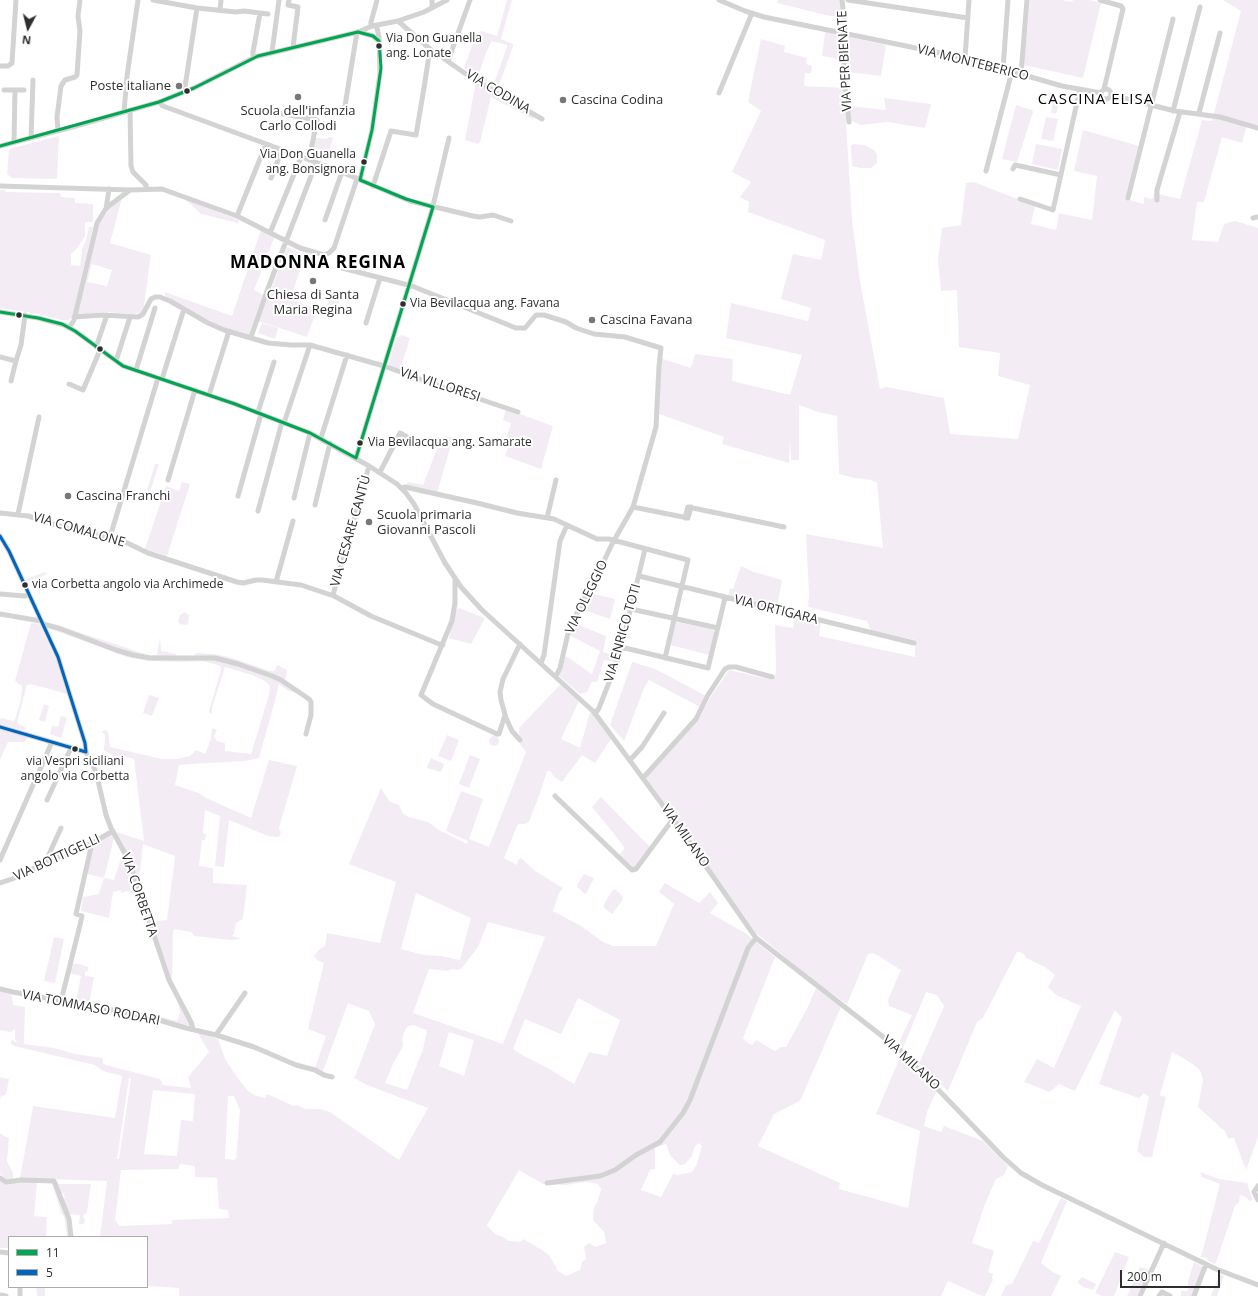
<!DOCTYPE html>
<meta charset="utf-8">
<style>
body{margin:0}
#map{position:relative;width:1258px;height:1296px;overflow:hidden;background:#fff;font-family:"Open Sans",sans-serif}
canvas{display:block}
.legend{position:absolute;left:8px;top:1236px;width:140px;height:52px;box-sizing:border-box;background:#fff;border:1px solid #ababab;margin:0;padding:5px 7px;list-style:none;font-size:12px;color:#2e2e2e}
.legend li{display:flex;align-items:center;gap:8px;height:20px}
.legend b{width:20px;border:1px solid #ababab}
.north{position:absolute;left:8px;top:8px;width:40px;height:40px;-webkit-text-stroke:3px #fff;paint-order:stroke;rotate:187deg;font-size:11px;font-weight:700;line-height:16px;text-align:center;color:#2e2e2e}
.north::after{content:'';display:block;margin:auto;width:14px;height:18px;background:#2e2e2e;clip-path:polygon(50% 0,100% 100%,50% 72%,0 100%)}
.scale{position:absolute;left:1120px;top:1270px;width:100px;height:18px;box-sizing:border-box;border:2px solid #2e2e2e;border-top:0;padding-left:5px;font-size:12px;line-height:14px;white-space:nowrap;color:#2e2e2e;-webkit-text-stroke:3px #fff;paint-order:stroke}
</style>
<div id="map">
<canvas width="1258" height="1296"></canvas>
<ul class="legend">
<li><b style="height:5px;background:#00a651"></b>11</li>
<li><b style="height:5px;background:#0065bd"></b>5</li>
</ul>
<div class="north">N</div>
<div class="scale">200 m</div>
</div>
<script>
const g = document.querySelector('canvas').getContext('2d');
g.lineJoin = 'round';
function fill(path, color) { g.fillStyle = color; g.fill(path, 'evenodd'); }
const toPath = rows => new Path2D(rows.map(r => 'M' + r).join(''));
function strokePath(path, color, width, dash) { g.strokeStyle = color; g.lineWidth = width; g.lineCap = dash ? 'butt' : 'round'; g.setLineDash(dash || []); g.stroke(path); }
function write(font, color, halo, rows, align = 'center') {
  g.font = font + ' "Open Sans",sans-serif'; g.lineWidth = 4; g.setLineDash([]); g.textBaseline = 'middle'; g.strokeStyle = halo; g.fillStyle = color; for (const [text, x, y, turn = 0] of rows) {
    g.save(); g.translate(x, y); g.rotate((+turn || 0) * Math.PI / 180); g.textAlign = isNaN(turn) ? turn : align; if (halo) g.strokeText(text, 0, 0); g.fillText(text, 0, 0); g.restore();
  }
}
fill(toPath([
 [507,0,512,0,501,39,513,44,513,46,501,80,495,91,464,68,473,43,477,34,481,31,497,36],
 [492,41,507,45,507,47,493,86,487,83,487,78,481,79,478,77,487,50],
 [778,0,840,0,842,17,830,16,777,3],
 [1030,0,1062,0,1072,2,1073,0,1090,0,1101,3,1083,78,1024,65],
 [1223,0,1258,0,1258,128,1247,125,1242,143,1222,137,1204,202,1197,202,1192,240,1218,242,1224,224,1235,221,1258,228,1258,1137,1246,1170,1234,1138,1228,1138,1224,1130,1220,1128,1218,1125,1198,1107,1203,1080,1200,1070,1188,1061,1172,1052,1160,1095,1166,1097,1152,1157,1144,1157,1137,1151,1149,1097,1144,1093,1139,1098,1099,1084,1122,1018,1115,1010,1075,1091,1059,1084,1050,1092,1024,1082,1037,1059,1054,1068,1081,1006,1056,995,1048,987,1055,975,1045,967,1026,958,1024,954,1020,952,1017,952,983,1018,977,1022,948,1091,919,1064,944,1006,937,995,926,992,903,1048,900,1045,900,1040,912,1015,889,1006,888,1000,901,970,877,955,873,953,868,954,847,1004,818,984,756,933,646,778,698,720,710,698,729,670,773,680,776,673,775,625,793,628,795,617,821,622,819,636,915,657,915,640,871,631,867,621,808,607,809,594,806,534,883,548,877,483,871,480,855,478,839,474,837,416,818,412,799,405,799,460,791,460,790,440,789,463,722,444,724,437,659,414,660,358,691,368,695,354,733,359,732,381,790,395,802,355,726,338,731,303,808,321,811,308,781,299,793,254,821,260,825,240,748,212,749,202,740,197,751,182,732,172,761,111,748,102,761,39,785,46,784,52,807,58,806,64,812,66,811,73,805,73,804,86,844,88,852,219,860,281,880,389,886,387,944,398,950,434,1018,439,1030,385,998,376,1000,353,959,347,957,290,941,291,938,260,942,228,961,225,966,183,974,182,1035,206,1031,224,1056,230,1059,213,1092,220,1097,176,1074,171,1083,130,1139,146,1126,199,1144,204,1144,197,1153,199,1154,193,1180,199,1202,120,1212,121,1241,11],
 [825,32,841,35,843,60,822,56],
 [848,37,886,45,881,76,847,72,845,42],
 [476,81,535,114,533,119,491,97,480,142,478,144,465,140],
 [884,98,931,104,925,128,888,122,861,125,850,120,849,106,886,110],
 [1053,101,1059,102,1056,114,1051,113],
 [1016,105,1032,110,1033,112,1017,162,1002,159],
 [1046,117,1058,119,1053,141,1041,139],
 [59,136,57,178,54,179,12,178,7,174,9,149],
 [328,137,333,138,326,161,312,156,315,139,317,138,327,139],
 [855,144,864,145,874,150,877,154,877,163,871,168,860,168,852,166,851,145],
 [1036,144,1062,149,1058,170,1032,164],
 [0,190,5,190,6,192,60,193,61,197,75,198,75,203,93,204,93,222,85,222,85,236,78,247,71,254,71,265,80,266,82,251,81,251,86,240,89,227,93,227,73,316,69,320,61,320,38,314,0,308],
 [122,198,110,243,151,255,143,312,133,314,105,312,76,315,99,223,113,205],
 [92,264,112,270,107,286,87,282],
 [185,199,239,220,238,223,201,214],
 [261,230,274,238,254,290,263,295,249,335,219,326,165,296,165,292,232,316],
 [287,247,305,255,291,297,271,290],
 [332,290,342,293,336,311,326,308],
 [268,292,317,309,307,337,258,321],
 [262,323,278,328,275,339,258,333],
 [402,335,410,338,400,370,388,366,396,338],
 [506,409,553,426,541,469,505,456,508,447,505,442,511,423,503,420],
 [445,436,451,437,451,445,437,493,407,486,406,485,408,482,423,485,439,444],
 [155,464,159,464,150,492,148,492,147,490],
 [182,482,190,484,167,556,145,549,166,486,179,491],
 [741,566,754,572,782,580,777,607,728,595,730,588,733,589],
 [45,572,47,574,25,583,24,580],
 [590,593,615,599,610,619,581,609],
 [459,608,485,618,471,644,449,638,456,610],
 [185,612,189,615,188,624,186,625,180,624,178,622,180,615],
 [676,622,712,629,714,632,710,655,670,645],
 [31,623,39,624,41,627,56,660,67,694,31,684,27,685,17,722,18,724,25,727,26,731,0,724,0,720,1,718,13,721,15,720,21,699,22,686,15,681],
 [51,623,145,654,144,657,151,658,152,655,157,655,160,637,161,651,173,653,176,654,177,657,194,657,195,654,198,653,213,654,229,657,270,671,274,671,277,665,287,670,286,677,284,684,295,693,287,690,279,684,276,697,259,758,245,761,206,763,179,765,175,785,199,793,206,798,251,818,269,760,297,766,279,828,281,832,280,836,277,837,268,836,229,820,224,867,215,866,220,816,205,810,203,833,206,834,205,840,202,840,199,866,213,868,213,883,247,885,243,919,236,923,234,934,232,936,239,938,240,939,231,940,194,936,191,932,174,929,173,932,172,980,153,930,153,923,155,921,167,920,175,856,143,844,140,871,139,875,136,875,129,857,116,832,144,841,134,759,131,758,121,756,115,756,113,760,111,760,112,755,104,750,105,738,105,735,102,732,104,730,108,731,110,747,162,759,177,759,190,756,196,750,205,754,211,739,212,728,217,730,214,736,217,741,225,743,225,751,251,754,269,695,270,687,268,684,265,681,252,675,225,667,212,708,212,713,210,714,209,711,221,670,220,666,218,665,202,661,184,662,148,661,127,657,51,629,50,624],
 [574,623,606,636,603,652,617,656,614,662,604,660,597,682,592,682,587,692,580,694,558,675,566,656,592,674,600,651,569,635],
 [632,662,652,668,663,673,706,696,700,707,649,680,644,688,624,741,610,725],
 [560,685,579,701,561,739,580,748,590,712,595,716,611,739,595,763,582,755,562,782,554,777,550,771,547,771,540,793,529,822,525,824,519,824,517,826,504,858,517,865,518,860,521,858,535,871,563,888,559,893,553,911,581,926,603,942,613,946,656,946,674,904,659,892,665,883,699,903,710,892,718,903,710,913,745,933,775,957,743,1038,748,1043,752,1045,756,1040,775,1051,781,1047,786,1047,808,1007,816,988,841,1007,800,1101,774,1114,758,1146,840,1183,839,1189,908,1208,920,1131,876,1114,901,1055,915,1071,937,1090,927,1112,924,1126,941,1132,944,1126,983,1141,1008,1166,1004,1175,996,1179,985,1204,972,1243,994,1251,988,1272,993,1274,992,1277,993,1280,985,1296,982,1296,948,1281,941,1296,179,1296,179,1288,147,1286,147,1237,100,1237,107,1181,20,1178,33,1106,115,1118,122,1076,103,1071,95,1065,14,1046,11,1044,12,1039,15,1042,17,1042,15,1039,15,1029,11,1032,0,1030,0,991,12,995,13,1005,25,1007,24,1044,54,1048,75,1054,102,1058,103,1063,106,1065,160,1079,163,1085,191,1088,188,1077,209,1052,197,1032,218,1039,225,1059,237,1077,248,1091,254,1095,265,1098,267,1094,294,1106,297,1105,305,1109,320,1109,330,1112,399,1160,428,1108,367,1085,354,1078,356,1074,375,1024,369,1011,348,1003,323,1071,315,1068,326,1036,308,1029,324,963,317,960,314,956,319,950,325,946,327,933,380,943,396,882,349,864,381,788,390,802,399,805,403,814,409,817,428,822,439,830,467,844,468,841,446,831,461,791,483,799,469,839,489,847,526,752,520,744,519,728],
 [416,893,471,918,460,960,441,956,424,955,401,949],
 [488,922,545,937,503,1044,413,1013,429,969,448,971,451,969,458,970,462,968,478,947],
 [578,998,620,1020,607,1056,589,1052,574,1084,546,1067,522,1055,513,1049,525,1019,561,1034],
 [413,1025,427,1030,423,1049,407,1090,385,1083,393,1064,403,1046,402,1039,406,1028,409,1026],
 [449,1032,474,1040,464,1076,439,1066],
 [129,1078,131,1079,119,1159,117,1159],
 [153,1090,195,1094,193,1121,181,1120,177,1156,144,1154],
 [228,1096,234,1096,240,1110,236,1159,233,1160,225,1159],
 [699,1143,702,1146,697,1164,692,1172,678,1175,673,1174,661,1197,641,1190,650,1170,655,1169,655,1148,666,1144,670,1155,680,1165,685,1164,692,1156,695,1146],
 [180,1164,195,1166,195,1177,217,1178,219,1209,228,1210,229,1218,172,1220,172,1224,120,1226,115,1220,121,1170,178,1169],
 [519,1170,543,1184,565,1185,586,1182,598,1184,601,1189,597,1203,594,1207,593,1220,604,1232,606,1243,596,1247,589,1243,584,1247,586,1259,582,1262,580,1270,566,1276,558,1271,549,1255,542,1250,523,1239,520,1242,509,1241,503,1237,495,1234,487,1225],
 [149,695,159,698,152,716,143,713],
 [44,704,49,706,45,722,39,720],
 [61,716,67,718,61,738,50,734,52,726,58,727],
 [0,729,27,737,25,742,8,742,0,760],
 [447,735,459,740,451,761,438,756],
 '489 741a5 5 0 1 1 10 0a5 5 0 1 1-10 0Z',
 [470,755,480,759,469,788,459,784],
 [431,758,444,764,441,772,427,768],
 [601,797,650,847,636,868,632,868,619,855,625,848,611,830,592,807],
 [111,833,114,838,104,878,114,880,123,852,126,857,137,893,135,894,126,891,121,893,121,890,113,892,109,918,81,911,83,897,99,894,104,878,87,874,93,843],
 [584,874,594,878,587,892,585,894,577,887,577,885],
 [615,889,623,897,622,901,612,914,604,908,604,904,612,891],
 [54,937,64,939,55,983,44,981],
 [71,964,80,964,88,967,88,971,85,972,85,976,94,977,89,1004,76,1001,81,976,69,973],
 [178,1003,179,1003,187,1018,190,1026,183,1025,150,1015,151,1014,177,1021,180,1013],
 [0,1077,9,1079,6,1095,1,1096,0,1099],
 [0,1129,0,1133,2,1135,9,1138,7,1161,13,1173,13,1179,4,1179,0,1173],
 [1200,1172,1219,1179,1247,1183,1251,1195,1252,1200,1250,1201,1244,1196,1240,1195,1239,1202,1235,1206,1216,1263,1214,1264,1207,1260,1208,1258,1201,1257,1220,1184,1202,1177],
 [0,1179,37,1181,34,1216,47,1217,46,1237,26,1237,22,1236,21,1237,9,1237,9,1248,0,1248],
 [52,1182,68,1218,70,1237,67,1237,64,1216,61,1213],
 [57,1184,91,1184,87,1212,86,1214,84,1214,83,1218,85,1218,84,1224,79,1224,80,1215,68,1214,63,1199,65,1198,63,1193,61,1193],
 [1061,1198,1067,1201,1041,1263,1053,1272,1061,1276,1051,1296,1001,1296,1006,1285,1012,1284,1033,1241,1039,1243],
 [1115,1252,1129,1257,1114,1296,1102,1296,1095,1293],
 [1194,1262,1202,1266,1203,1268,1192,1296,1181,1296,1181,1291,1188,1291,1188,1281],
 [1140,1267,1149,1270,1137,1296,1127,1296],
 [1220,1274,1224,1276,1217,1296,1211,1296],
 [1082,1277,1096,1284,1093,1290,1083,1287,1077,1282],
 [36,1287,45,1287,45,1296,37,1296]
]), '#f3ecf5');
strokePath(toPath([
 [153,0,197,8,236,12,244,11,268,14],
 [289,0,288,5,298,7,293,47],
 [719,0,745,11,764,17,965,58,1062,86,1101,93],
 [842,0,845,27,843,49,845,86,849,122],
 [848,0,968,18],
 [1100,0,1121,6,1123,9,1104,89],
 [432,8,432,0],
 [220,10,221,0],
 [398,21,430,49,476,81,542,119],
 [371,26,371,22,377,0],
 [359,32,373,36,379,41],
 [272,52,279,0],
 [253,58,253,52,260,13],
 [965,58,969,0],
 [448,61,470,0],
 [0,66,8,66,12,63,16,0],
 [1003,69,1008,0],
 [1021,74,1027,0],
 '1101 94a5 5 0 1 1 10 0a5 5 0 1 1-10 0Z',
 [4,90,24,90],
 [186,91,185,87,197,8],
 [719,93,752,13],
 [1111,95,1175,111,1220,117,1258,128],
 [159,102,163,106,337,170,410,201,473,216,480,217,493,215,511,221],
 [130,110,131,166,133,172,146,185,146,189],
 [1173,111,1200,7],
 [124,112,127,76,138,0],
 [344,112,357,32],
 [1199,113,1220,33],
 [275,114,278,113,317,120,309,160],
 [58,131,57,117,61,86,65,80,75,77,77,75,80,31,78,16,80,0],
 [31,138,33,80],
 [14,142,15,90],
 [0,146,76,126,159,102,194,88,255,57,358,32,372,26,398,21,424,12,447,0],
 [1013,169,1015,165,1020,166,1061,175],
 [986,171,1012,71],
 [271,178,282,150],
 [360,180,372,130,380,73,379,37,377,28,375,26],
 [0,186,130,190,162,189,237,216,300,248,324,255,329,253,334,248,357,179],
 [373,186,391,131,416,135,424,88,430,49],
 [1128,198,1173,19],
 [1020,199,1053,210,1080,89],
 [1157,200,1157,190,1180,112],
 [106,209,109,189],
 [237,216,266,144],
 [1253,218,1258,217],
 [325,220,342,172],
 [270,233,301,157],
 [342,268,412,286,516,328,525,328,536,315,544,315,566,322,576,328,594,334,625,337,661,348,659,366,656,427,633,507,612,544,594,582,585,597,569,629,560,668,556,676],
 [0,312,38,318,64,325,75,331,123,366,235,404,310,433,369,466,397,484,406,493,414,504,445,563,461,587,481,609,594,712,673,819,756,938,900,1050,1003,1157,1021,1173,1042,1185,1216,1269,1258,1285],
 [74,317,103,315,138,317,143,314,151,299,155,297,160,297,170,301,208,323,224,330,268,343,291,345,310,345,384,366,417,378,518,412],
 [366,323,380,278],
 [69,328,74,320,97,223,105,210,110,205,130,190],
 [251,337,267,291,316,163],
 [96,347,107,315],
 [0,357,16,361,21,345,25,315],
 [116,361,130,317],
 [136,370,155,308],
 [162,379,184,309],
 [11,381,16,361],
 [69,384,83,390,100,350],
 [209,395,229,331],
 [258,412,274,362],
 [284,423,310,345],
 [321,438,347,355],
 [356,458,432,210,449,138],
 [380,472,400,433,411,439],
 [168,480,195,390],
 [402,488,405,487,477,503,517,513,554,519,597,539,609,539,688,560,665,658],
 [238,496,261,414],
 [294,498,310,433],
 [315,505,330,443],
 [633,507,688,518,691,507],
 [258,511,282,422],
 [0,513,28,516,79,532,117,538,148,553,237,582,243,583,256,580,262,580,301,585,334,596,371,616,439,644,443,645],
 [18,514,39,417],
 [547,518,556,480],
 [685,518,688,507,784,527],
 [0,536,9,551,58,657,85,743,86,752,96,772,106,815,111,828,129,861,169,980,191,1022,193,1029],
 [110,537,158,378],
 [639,576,914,643],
 [455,579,455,603,452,621,421,695,433,704,497,734,499,734,505,715],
 [276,582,293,521],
 [0,594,25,596,28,595],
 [333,595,369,466],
 [631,609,718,628],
 [0,614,41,621],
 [43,624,61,629,116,650,133,655,151,658,215,658,238,664,272,676,281,680,309,699,311,702,311,715,306,734],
 [520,644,503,679,500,692,501,700,506,718,512,731,520,740],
 [621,647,708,668,725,598],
 [541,663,544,655,560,541,567,525],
 [595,714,599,708,619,657,645,549],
 [0,727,86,752],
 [630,760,642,747,664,713],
 [643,778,696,719,708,695,725,669,729,667,736,667,772,677],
 [555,796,632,870,636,869,673,819],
 [47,800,71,748],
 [0,860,52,742],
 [45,863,61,828],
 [0,883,12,879,45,863,92,843,113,831],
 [0,989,13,992,145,1016,186,1028,216,1035,254,1047,296,1065,315,1070,324,1075,332,1077],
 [61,1001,80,925,82,916,76,914,92,843],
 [216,1035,245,993],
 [0,1178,6,1182,21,1180,54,1181,69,1219,71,1237],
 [547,1183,600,1176,615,1170,636,1155,660,1142,683,1113,690,1100,748,948,756,938],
 [1258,1186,1254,1192,1258,1200],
 [0,1252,9,1253],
 [0,1295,6,1296],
 [20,1296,20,1287],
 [1140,1296,1164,1243],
 [1159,1296,1162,1292,1170,1296],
 [1194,1296,1206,1264]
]), '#d3d3d3', 5);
strokePath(toPath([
 [0,146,159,102,194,88,258,56,358,32,373,36,379,41,381,68,372,130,360,180,406,199,433,207,356,458,310,433,235,404,123,366,75,331,62,324,38,318,0,312]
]), '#00a651', 3);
strokePath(toPath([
 [0,536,9,551,58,657,85,743,86,752,0,727]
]), '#0065bd', 3);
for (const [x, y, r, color] of [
 [379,46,3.5,"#2e2e2e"],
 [179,86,4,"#777"],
 [187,91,3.5,"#2e2e2e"],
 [298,97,4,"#777"],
 [563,100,4,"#777"],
 [364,162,3.5,"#2e2e2e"],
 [313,281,4,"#777"],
 [403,304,3.5,"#2e2e2e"],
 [19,315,3.5,"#2e2e2e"],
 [592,320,4,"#777"],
 [100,349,3.5,"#2e2e2e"],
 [360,443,3.5,"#2e2e2e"],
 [68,496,4,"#777"],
 [369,522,4,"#777"],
 [25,585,3.5,"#2e2e2e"],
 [75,749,3.5,"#2e2e2e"]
]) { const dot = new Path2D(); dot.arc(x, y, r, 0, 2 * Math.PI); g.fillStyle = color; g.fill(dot); strokePath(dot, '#fff', 1.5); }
write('12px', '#2e2e2e', '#fff', [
 ["Via Don Guanella",386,39],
 ["ang. Lonate",386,54],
 ["Via Don Guanella",356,155,"right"],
 ["ang. Bonsignora",356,170,"right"],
 ["Via Bevilacqua ang. Favana",410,304],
 ["Via Bevilacqua ang. Samarate",368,443],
 ["via Corbetta angolo via Archimede",32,585],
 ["via Vespri siciliani",75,762,"center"],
 ["angolo via Corbetta",75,777,"center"]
], 'left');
write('13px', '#2e2e2e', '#fff', [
 ["VIA PER BIENATE",845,61,-93],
 ["VIA MONTEBERICO",973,63,14],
 ["VIA CODINA",498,92,31],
 ["VIA VILLORESI",440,385,18],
 ["VIA COMALONE",79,530,16],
 ["VIA CESARE CANTÙ",351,531,-74],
 ["VIA OLEGGIO",587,597,-64],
 ["VIA ORTIGARA",776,610,14],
 ["VIA ENRICO TOTI",623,633,-74],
 ["VIA MILANO",685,836,55],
 ["VIA BOTTIGELLI",57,858,-25],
 ["VIA CORBETTA",139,895,71],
 ["VIA TOMMASO RODARI",91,1008,11],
 ["VIA MILANO",911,1063,43]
]);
write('13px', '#2e2e2e', '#fff', [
 ["Poste italiane",171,86,"right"],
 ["Cascina Codina",571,100],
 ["Scuola dell'infanzia",298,111,"center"],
 ["Carlo Collodi",298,126,"center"],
 ["Chiesa di Santa",313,295,"center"],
 ["Maria Regina",313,310,"center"],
 ["Cascina Favana",600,320],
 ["Cascina Franchi",76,496],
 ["Scuola primaria",377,515],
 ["Giovanni Pascoli",377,530]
], 'left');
g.letterSpacing = '1px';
write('15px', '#000', '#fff', [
 ["CASCINA ELISA",1096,100]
]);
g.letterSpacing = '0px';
g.letterSpacing = '1px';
write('bold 17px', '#000', '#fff', [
 ["MADONNA REGINA",318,263]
]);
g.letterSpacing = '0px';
</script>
